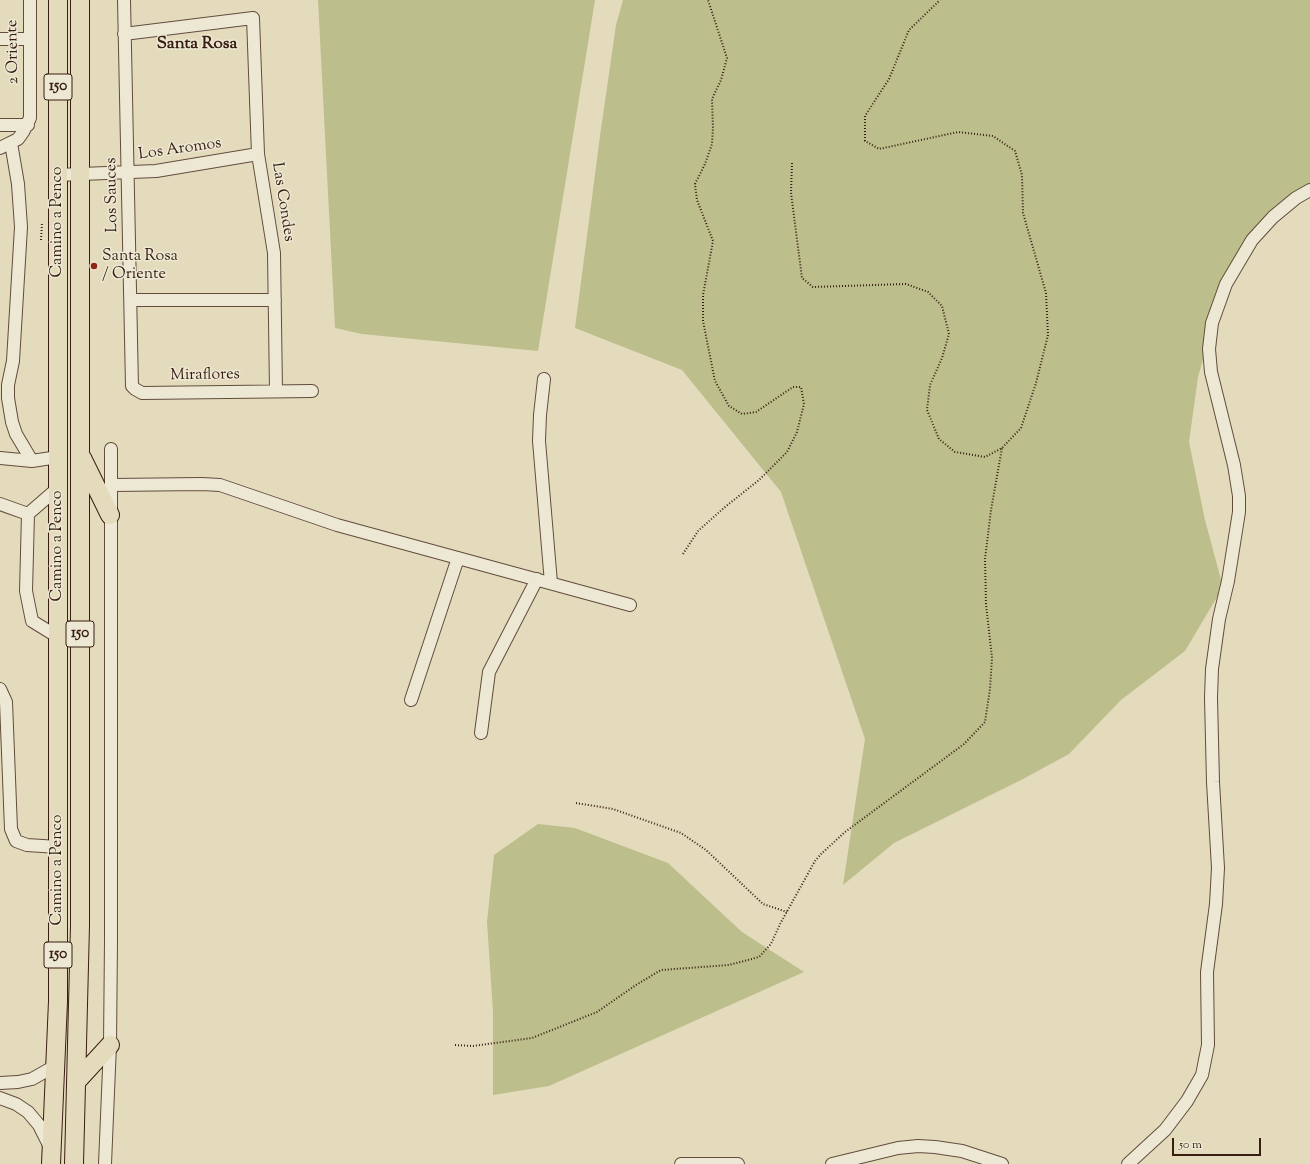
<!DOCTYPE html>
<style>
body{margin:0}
#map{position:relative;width:1310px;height:1164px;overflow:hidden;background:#e4dbbd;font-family:"Sorts Mill Goudy",serif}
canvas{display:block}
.scale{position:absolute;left:1172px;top:1138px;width:89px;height:18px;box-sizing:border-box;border:2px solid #381d11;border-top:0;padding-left:5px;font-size:12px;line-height:14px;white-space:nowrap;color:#381d11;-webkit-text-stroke:3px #ede8d4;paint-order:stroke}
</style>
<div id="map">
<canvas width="1310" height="1164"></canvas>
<div class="scale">50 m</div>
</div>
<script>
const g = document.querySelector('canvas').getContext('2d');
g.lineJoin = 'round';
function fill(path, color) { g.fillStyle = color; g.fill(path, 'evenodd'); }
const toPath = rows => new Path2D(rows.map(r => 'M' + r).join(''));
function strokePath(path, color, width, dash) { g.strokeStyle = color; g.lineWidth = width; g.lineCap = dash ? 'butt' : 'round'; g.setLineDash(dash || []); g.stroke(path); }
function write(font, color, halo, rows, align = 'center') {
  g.font = font + ' "Sorts Mill Goudy",serif'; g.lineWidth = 3; g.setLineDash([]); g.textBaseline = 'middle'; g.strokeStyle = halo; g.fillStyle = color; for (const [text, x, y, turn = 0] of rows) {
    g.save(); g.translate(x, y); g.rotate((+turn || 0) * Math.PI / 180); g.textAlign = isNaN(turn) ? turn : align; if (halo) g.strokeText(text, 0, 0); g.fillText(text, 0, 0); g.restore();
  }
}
fill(toPath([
 [318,0,595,0,538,351,362,334,335,328],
 [623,0,1310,0,1310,193,1285,207,1238,264,1217,310,1198,377,1189,442,1205,520,1223,587,1185,651,1121,700,1069,754,1023,779,894,843,843,885,865,739,781,492,682,370,575,328,600,136,616,25],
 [538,824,575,828,668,863,742,932,804,972,549,1086,493,1095,493,1012,487,922,494,855]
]), '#bcbe8c');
const minor = toPath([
 [124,0,132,386,135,389,142,393,312,391],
 [124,34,253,18,258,154,274,253,276,391],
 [0,39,29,39],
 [0,125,28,125],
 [11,143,18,184,21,227,13,361,8,385,8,398,12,422,16,434,32,461],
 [0,148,18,139,23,132,30,118,30,0],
 [57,175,156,171,258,154],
 [131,300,275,300],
 [544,379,540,415,539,441,551,583],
 [0,458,32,461,58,457],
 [111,485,202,484,220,485,337,525,630,605],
 [58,488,28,514,26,591,32,621,58,637],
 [0,504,28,514],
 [0,689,6,702,11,829,16,841,27,845,58,847],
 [411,700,458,558],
 [481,733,489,672,537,579],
 [0,1083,18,1082,32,1079,55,1066],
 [0,1098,16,1104,28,1112,39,1125,51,1149],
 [105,1164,110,1045,111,940,111,449],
 [681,1164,738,1164],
 [832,1164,898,1148,918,1146,935,1147,962,1151,1002,1164],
 [1128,1164,1165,1130,1187,1101,1202,1075,1208,1045,1207,972,1216,904,1218,868,1213,782,1211,698,1212,669,1219,619,1228,581,1239,512,1239,496,1234,465,1211,372,1209,349,1212,323,1226,284,1252,240,1273,217,1296,198,1310,190]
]);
const highway = toPath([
 [82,458,110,515],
 [77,1081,110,1045],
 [51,1164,58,1001,58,0],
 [74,1164,80,925,80,0]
]);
strokePath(minor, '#634c3c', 14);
strokePath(highway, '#381d11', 20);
strokePath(toPath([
 [792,163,791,193,802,278,813,287,906,284,928,292,942,306,949,334,942,358,930,385,927,410,939,439,955,452,985,457,1002,448,1021,428,1036,383,1048,335,1046,293,1023,213,1022,175,1015,151,993,136,958,132,879,149,865,141,865,116,889,79,909,30,940,0],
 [41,240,42,223],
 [683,554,698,531,725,507,759,480,787,452,797,432,804,404,801,387,793,387,756,412,742,414,729,406,715,381,703,321,703,295,713,241,697,200,695,184,705,164,712,144,713,128,712,99,721,80,727,58,708,0],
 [576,803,613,809,681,833,706,850,763,904,787,912],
 [455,1045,473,1046,532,1038,597,1012,636,985,661,970,729,965,759,957,771,944,780,924,815,861,821,854,845,832,964,744,985,722,990,689,992,658,986,604,985,559,991,510,1002,448]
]), '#381d11', 2, [1, 2]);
strokePath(minor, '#ede8d4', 12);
strokePath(highway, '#e4dbbd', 18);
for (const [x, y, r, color] of [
 [94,266,4,"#8f2418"]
]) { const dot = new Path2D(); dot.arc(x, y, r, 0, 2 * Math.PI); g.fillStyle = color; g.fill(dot); strokePath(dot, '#ede8d4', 1.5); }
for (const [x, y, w] of [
 [58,87,28],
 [80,634,28],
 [58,955,28]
]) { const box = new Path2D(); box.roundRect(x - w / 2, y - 13, w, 26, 3); g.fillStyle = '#ede8d4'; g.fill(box); strokePath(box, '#381d11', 1); }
write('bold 15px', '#381d11', null, [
 ["150",58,87],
 ["150",80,634],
 ["150",58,955]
]);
write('16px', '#381d11', '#ede8d4', [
 ["2 Oriente",14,52,-91],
 ["Los Aromos",180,150,-8],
 ["Los Sauces",113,195,-91],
 ["Las Condes",282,202,81],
 ["Camino a Penco",58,222,-90],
 ["Miraflores",205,376,-1],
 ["Camino a Penco",58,546,-90],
 ["Camino a Penco",58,870,-90]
]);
write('16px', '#381d11', '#ede8d4', [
 ["Santa Rosa",102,257],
 ["/ Oriente",102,275]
], 'left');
write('bold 17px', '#381d11', '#ede8d4', [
 ["Santa Rosa",197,45]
]);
</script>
